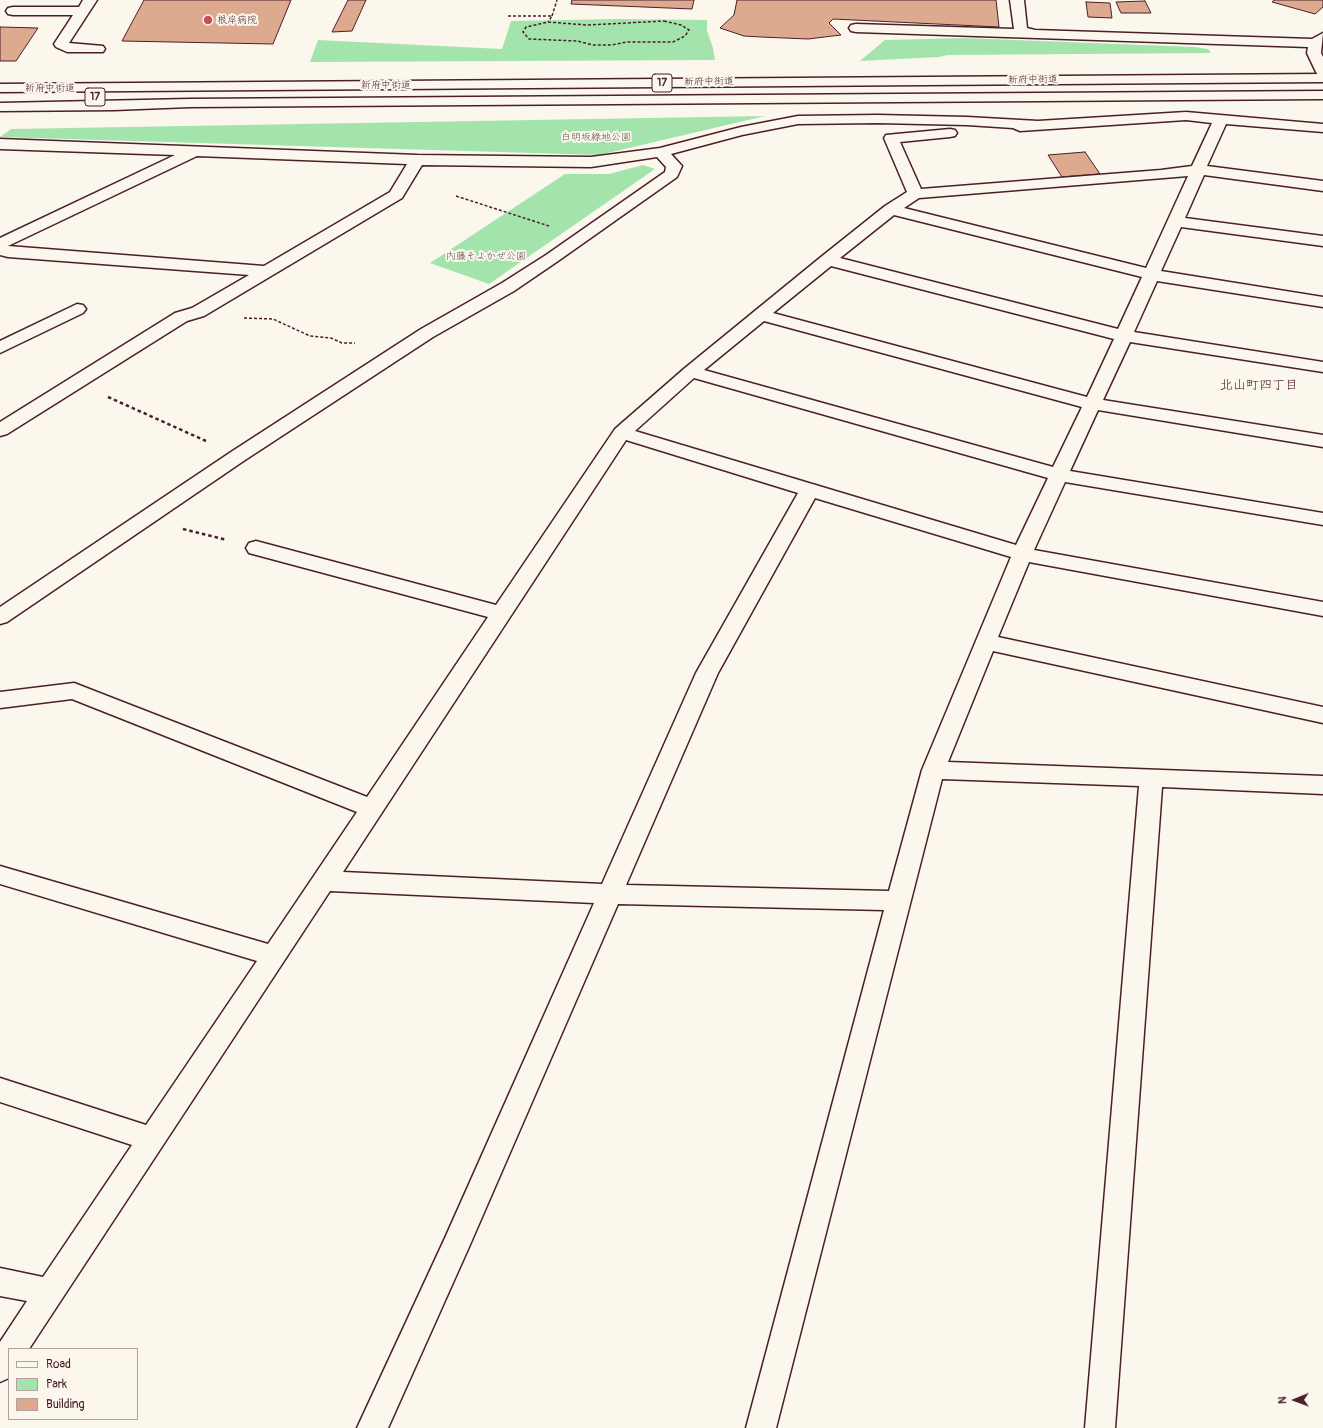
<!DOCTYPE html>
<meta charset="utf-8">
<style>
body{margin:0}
#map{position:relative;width:1323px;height:1428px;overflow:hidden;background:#fbf7ec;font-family:Pangolin,sans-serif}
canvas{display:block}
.legend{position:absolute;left:8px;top:1348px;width:130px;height:72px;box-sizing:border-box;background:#fbf7ec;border:1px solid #b4a19f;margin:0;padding:5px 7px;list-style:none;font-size:12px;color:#4a1f2b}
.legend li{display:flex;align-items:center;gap:8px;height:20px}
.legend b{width:20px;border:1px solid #b4a19f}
.north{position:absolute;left:1275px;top:1380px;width:40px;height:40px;-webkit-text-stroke:3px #fbf7ec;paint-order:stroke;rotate:269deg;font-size:11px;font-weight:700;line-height:16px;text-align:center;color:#4a1f2b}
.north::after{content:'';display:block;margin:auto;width:14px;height:18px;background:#4a1f2b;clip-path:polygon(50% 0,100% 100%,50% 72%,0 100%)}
</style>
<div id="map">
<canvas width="1323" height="1428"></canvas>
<ul class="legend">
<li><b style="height:5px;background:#fbf7ec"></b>Road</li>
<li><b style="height:11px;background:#a3e4ad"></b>Park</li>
<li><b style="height:11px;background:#ddaa90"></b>Building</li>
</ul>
<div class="north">N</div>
</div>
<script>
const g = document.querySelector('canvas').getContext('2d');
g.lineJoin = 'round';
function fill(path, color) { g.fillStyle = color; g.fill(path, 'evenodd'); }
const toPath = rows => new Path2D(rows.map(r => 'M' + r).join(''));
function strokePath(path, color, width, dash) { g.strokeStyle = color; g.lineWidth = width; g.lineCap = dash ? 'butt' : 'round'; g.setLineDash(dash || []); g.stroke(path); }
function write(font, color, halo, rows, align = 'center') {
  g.font = font + ' Pangolin,"Klee One",sans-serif'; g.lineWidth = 4; g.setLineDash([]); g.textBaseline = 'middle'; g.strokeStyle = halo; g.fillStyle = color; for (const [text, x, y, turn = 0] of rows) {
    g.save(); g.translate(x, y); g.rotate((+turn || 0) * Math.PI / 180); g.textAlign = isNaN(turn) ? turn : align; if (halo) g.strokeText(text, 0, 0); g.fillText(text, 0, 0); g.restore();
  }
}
fill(toPath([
 [616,19,707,20,707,31,713,48,715,60,310,62,318,40,502,49,511,21],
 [964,38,1195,47,1208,49,1211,53,948,55,939,57,860,61,885,40],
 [765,116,599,155,0,137,11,129],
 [643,165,655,169,489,284,430,263,565,174,609,174]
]), '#a3e4ad');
const building = toPath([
 [144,0,291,0,273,44,122,41,144,0],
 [348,0,366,0,352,31,332,32,348,0],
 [572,0,694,0,692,9,571,4,572,0],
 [737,0,996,0,999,27,833,19,829,23,841,35,808,39,761,37,744,36,720,28,734,15,737,0],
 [1274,0,1323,0,1323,7,1315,14,1272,2,1274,0],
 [1145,1,1151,13,1121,13,1116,2,1145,1],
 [1086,2,1110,3,1112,18,1088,17,1086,2],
 [0,27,38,28,16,61,0,61,0,27],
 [1085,152,1100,174,1062,177,1048,155,1085,152]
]);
fill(building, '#ddaa90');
strokePath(building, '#4a1f2b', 1);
const minor = toPath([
 [83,0,97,0,69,43,103,46,105,49,103,52,67,52,56,47,54,44,73,15,13,15,8,14,6,11,8,8,13,7,79,7,83,0],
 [1010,0,1024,0,1027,28,1035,30,1312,39,1323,33,1321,53,1323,57,1323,76,1318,75,1316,72,1307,53,1308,47,856,32,851,31,849,28,851,25,856,24,1014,29,1010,0],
 [1186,112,1323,124,1323,132,1226,124,1207,166,1323,181,1323,191,1204,175,1185,218,1323,236,1323,246,1181,227,1161,271,1323,297,1323,307,1157,281,1134,332,1323,362,1323,372,1130,342,1103,400,1323,435,1323,447,1098,410,1070,471,1323,513,1323,525,1065,482,1034,550,1323,602,1323,616,1029,562,998,637,1323,707,1323,723,993,651,948,762,1323,776,1323,794,1162,787,1115,1428,1085,1428,1139,786,942,779,776,1428,746,1428,884,910,618,904,469,1247,388,1428,357,1428,445,1238,594,903,330,891,29,1349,9,1349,9,1378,0,1382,0,1342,27,1301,0,1296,0,1268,43,1277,132,1145,0,1102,0,1078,146,1125,257,961,0,884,0,866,268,944,357,812,72,699,0,708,0,692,74,683,367,797,488,617,249,553,246,548,249,543,256,541,496,605,615,429,685,368,821,257,885,206,907,192,884,138,886,135,950,129,955,130,957,133,955,136,950,137,900,142,921,189,1161,170,1192,166,1212,123,1186,120,1020,131,1013,128,967,125,878,123,798,124,742,135,671,154,682,166,677,177,558,261,514,291,433,337,245,460,7,622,0,624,0,607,231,452,421,329,502,283,546,255,665,172,666,167,657,157,591,167,422,165,402,198,204,316,187,321,7,434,0,436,0,422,175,313,192,308,249,275,8,257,0,255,0,238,175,155,0,149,0,139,417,155,591,157,660,148,741,127,798,116,878,115,967,117,1038,121,1186,112],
 [197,156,407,164,390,192,264,266,8,246,197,156],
 [1188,176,1146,268,904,208,919,198,1188,176],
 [894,215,1142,277,1118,329,840,258,894,215],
 [831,266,1114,339,1087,397,773,313,831,266],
 [764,321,1082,407,1053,467,704,370,764,321],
 [694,378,1048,478,1016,545,635,431,694,378],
 [626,440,798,493,696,673,602,884,343,872,626,440],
 [815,498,1011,557,922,770,889,891,626,885,718,673,815,498],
 [77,304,83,305,86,309,83,313,0,353,0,341,77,304]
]);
const major = toPath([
 [1323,74,1323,82,0,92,0,84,1323,74],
 [1323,91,1323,99,190,107,114,110,0,111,0,103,190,99,1323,91]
]);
strokePath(minor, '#4a1f2b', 3);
strokePath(major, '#4a1f2b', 3);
strokePath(toPath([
 [508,16,552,16,548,22],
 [552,16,557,0],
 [664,21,681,25,689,30,685,36,673,42,627,42,611,45,593,45,577,41,529,39,523,32,526,27,548,22,587,25,664,21],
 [456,196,549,226],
 [244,318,273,319,310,336,331,338,342,343,355,343]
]), '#4a1f2b', 1.5, [3, 2]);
strokePath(toPath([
 [108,397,206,441],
 [183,529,227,540]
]), '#4a1f2b', 2.5, [3.5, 3]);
fill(minor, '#fbf7ec');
fill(major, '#fbf7ec');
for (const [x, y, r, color] of [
 [208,20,5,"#d1495b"]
]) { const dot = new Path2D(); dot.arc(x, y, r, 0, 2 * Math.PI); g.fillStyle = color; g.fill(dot); strokePath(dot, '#fbf7ec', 1.5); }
write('10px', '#4a1f2b', '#fbf7ec', [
 ["根岸病院",217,20]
], 'left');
write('10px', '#4a1f2b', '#fbf7ec', [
 ["新府中街道",1033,80,-1],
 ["新府中街道",709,82,-1],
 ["新府中街道",386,85],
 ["新府中街道",50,88]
]);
write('10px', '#60504c', '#fbf7ec', [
 ["白明坂緑地公園",596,137],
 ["内藤そよかぜ公園",486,256]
]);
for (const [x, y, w] of [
 [662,83,20],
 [95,97,20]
]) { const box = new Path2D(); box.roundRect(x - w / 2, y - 9, w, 18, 3); g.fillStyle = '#fbf7ec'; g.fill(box); strokePath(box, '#4a1f2b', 1); }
write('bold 11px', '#4a1f2b', null, [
 ["17",662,83],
 ["17",95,97]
]);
write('13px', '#4a1f2b', '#fbf7ec', [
 ["北山町四丁目",1259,386]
]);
</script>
